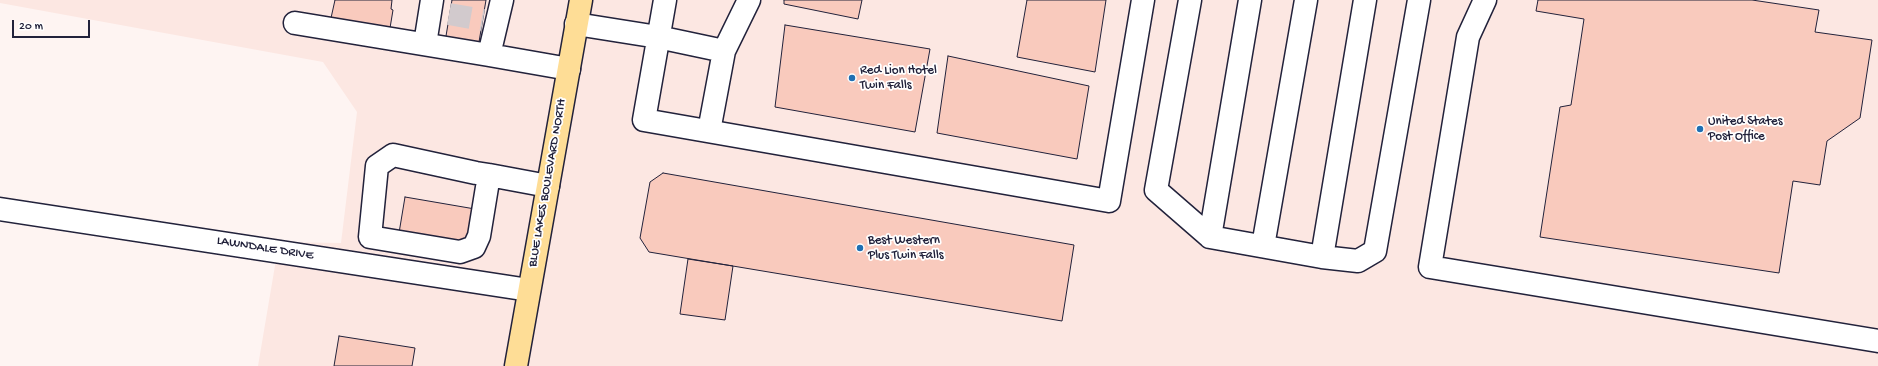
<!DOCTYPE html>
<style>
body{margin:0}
#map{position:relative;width:1878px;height:366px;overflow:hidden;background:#fef4f2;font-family:"Gochi Hand",sans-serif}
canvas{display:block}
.scale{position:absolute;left:12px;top:20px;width:78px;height:18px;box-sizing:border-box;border:2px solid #22223b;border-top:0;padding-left:5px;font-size:12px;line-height:14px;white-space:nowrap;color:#22223b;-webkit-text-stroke:3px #fff;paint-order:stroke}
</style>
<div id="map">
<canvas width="1878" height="366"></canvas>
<div class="scale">20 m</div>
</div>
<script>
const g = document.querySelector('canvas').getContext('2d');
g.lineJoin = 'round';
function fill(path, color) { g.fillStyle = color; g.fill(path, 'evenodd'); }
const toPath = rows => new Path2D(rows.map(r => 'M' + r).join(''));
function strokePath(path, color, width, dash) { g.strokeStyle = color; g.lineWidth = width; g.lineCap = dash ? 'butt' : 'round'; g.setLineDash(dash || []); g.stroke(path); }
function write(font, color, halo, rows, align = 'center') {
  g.font = font + ' "Gochi Hand",sans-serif'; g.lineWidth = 3.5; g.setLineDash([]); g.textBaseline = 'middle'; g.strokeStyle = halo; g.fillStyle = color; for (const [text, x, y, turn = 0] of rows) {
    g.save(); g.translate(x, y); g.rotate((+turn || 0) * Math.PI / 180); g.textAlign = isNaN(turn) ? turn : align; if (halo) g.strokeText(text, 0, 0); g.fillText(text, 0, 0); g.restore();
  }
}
fill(toPath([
 [0,0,1878,0,1878,366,258,366,279,242,341,243,357,112,323,62,0,3]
]), '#fce7e2');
const building = toPath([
 [335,0,392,0,391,9,393,10,390,28,331,18,335,0],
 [452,0,486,0,478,48,445,42,452,0],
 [784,0,862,0,858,19,784,4,784,0],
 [1027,0,1106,0,1095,72,1017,57,1027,0],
 [1538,0,1752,0,1819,10,1815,32,1872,40,1860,118,1827,141,1820,185,1793,181,1779,273,1540,237,1560,107,1571,105,1584,19,1536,11,1538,0],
 [785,25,930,49,915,132,775,107,785,25],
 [948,56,1089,86,1077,159,937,133,948,56],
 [663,173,1074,245,1062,321,649,252,640,238,650,182,663,173],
 [405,197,475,209,469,245,399,233,405,197],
 [688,259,733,266,725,320,680,314,688,259],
 [339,336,415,348,412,366,334,366,339,336]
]);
fill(building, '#f9cabd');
strokePath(building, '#22223b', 1);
strokePath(toPath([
 [449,14,483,20]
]), '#d2cacd', 22, [22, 11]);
const minor = toPath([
 [502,0,489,55,569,69],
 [665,0,644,120,1109,201,1143,0],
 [1190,0,1156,190,1210,237,1322,257,1358,261,1375,251,1419,0],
 [1485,0,1468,37,1430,267,1878,341],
 [295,23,489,55],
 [576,24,658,37,724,51,749,0],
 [425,44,432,0],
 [709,131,724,51],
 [489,175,479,236,474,247,460,252,370,237,377,166,393,155,476,173,489,175,548,186],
 [0,209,529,290],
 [1210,237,1250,0],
 [1263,246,1306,0],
 [1322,257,1365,0]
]);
const major = toPath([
 [516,366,581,0]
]);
strokePath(minor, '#22223b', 25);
strokePath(major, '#22223b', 25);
strokePath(minor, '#fff', 22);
strokePath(major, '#fedd96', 22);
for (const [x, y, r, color] of [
 [852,78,4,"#1f6fb2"],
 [1700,129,4,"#1f6fb2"],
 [860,248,4,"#1f6fb2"]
]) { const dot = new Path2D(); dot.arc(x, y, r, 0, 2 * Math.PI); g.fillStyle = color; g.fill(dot); strokePath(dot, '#fff', 1.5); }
write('13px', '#22223b', '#fff', [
 ["Red Lion Hotel",860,71],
 ["Twin Falls",860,86],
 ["United States",1708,122],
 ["Post Office",1708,137],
 ["Best Western",868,241],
 ["Plus Twin Falls",868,256]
], 'left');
write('13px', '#22223b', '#fff', [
 ["BLUE LAKES BOULEVARD NORTH",548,183,-80],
 ["LAWNDALE DRIVE",265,249,9]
]);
</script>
